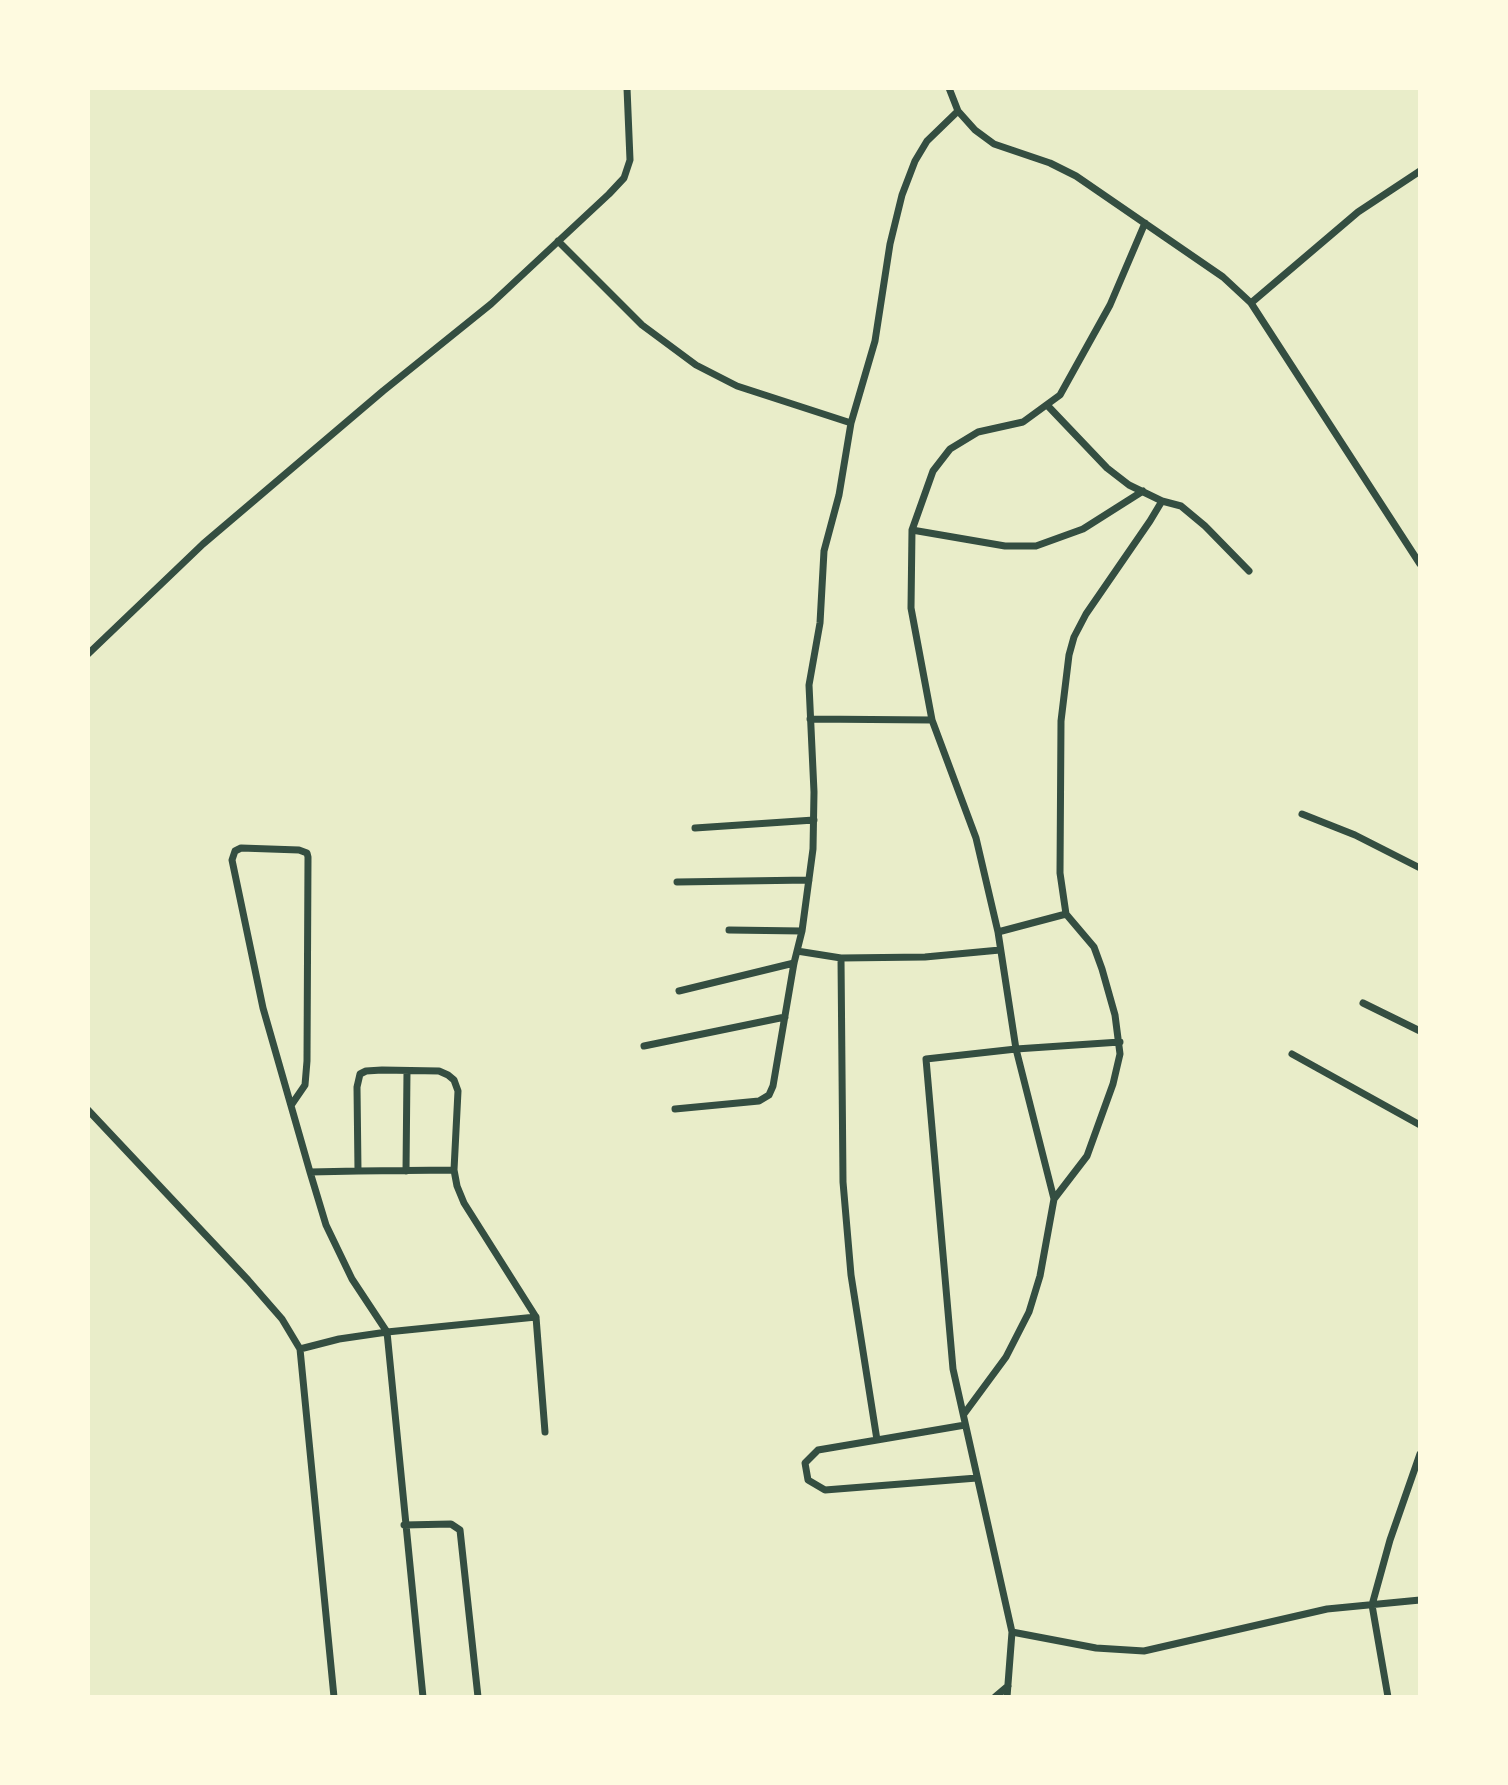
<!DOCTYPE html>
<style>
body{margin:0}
#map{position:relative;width:1508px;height:1785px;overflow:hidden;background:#e9edc9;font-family:Mulish,sans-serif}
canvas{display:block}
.frame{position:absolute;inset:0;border:90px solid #fefae0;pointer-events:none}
</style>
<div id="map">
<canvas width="1508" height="1785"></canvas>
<div class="frame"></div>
</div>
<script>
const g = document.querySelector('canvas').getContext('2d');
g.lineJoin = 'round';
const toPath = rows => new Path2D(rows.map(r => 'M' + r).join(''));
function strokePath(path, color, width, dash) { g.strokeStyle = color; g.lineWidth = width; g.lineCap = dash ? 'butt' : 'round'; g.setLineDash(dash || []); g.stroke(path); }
strokePath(toPath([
 [949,88,958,111,975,130,994,144,1050,163,1076,176,1223,277,1251,303,1420,564],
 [558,241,642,325,696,365,737,386,851,423],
 [1251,303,1358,212,1420,171],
 [1047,405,1107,468,1129,485,1162,501,1150,521,1086,614,1074,637,1069,655,1061,721,1060,873,1066,914,1094,947,1102,969,1115,1015,1120,1054,1113,1084,1087,1156,1054,1199],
 [1162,501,1181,506,1205,526,1249,571],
 [912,530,1005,546,1036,546,1083,529,1143,491],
 [88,654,203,544,383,391,491,304,609,194,624,178,630,160,627,88],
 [810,719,932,720],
 [1302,814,1355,835,1420,868],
 [695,828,814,820],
 [677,882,809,880],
 [729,930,802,931],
 [998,932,1066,914],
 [797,951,841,958,925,957,1000,950],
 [841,958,843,1182,851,1275,877,1440,965,1425],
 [679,991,794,963],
 [1363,1003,1420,1031],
 [644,1046,785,1017],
 [1292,1054,1420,1125],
 [292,1104,305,1085,307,1061,308,857,307,853,299,850,241,848,235,851,232,860,263,1008,310,1172,326,1225,352,1279,387,1332,423,1697],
 [675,1109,759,1101,769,1095,773,1086,794,963,802,931,813,849,814,792,809,685,820,623,824,551,839,495,851,423,875,341,890,244,902,195,915,161,927,141,958,111],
 [88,1110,248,1280,282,1319,300,1349,334,1697],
 [358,1171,454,1170],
 [406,1171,407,1071],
 [310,1172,358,1171,357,1087,360,1074,366,1071,382,1070,439,1071,448,1075,454,1080,458,1091,454,1170,457,1186,464,1203,536,1317],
 [300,1349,339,1339,387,1332,536,1317,545,1432],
 [964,1414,1006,1357,1029,1312,1040,1276,1054,1199,1016,1049,998,932,976,838,932,720,911,608,912,530,933,471,950,449,978,432,1023,422,1060,395,1110,305,1145,223],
 [877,1440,818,1450,805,1463,808,1480,825,1490,977,1478],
 [404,1525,451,1524,460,1530,478,1697],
 [1012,1632,1096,1648,1144,1651,1327,1609,1420,1600],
 [995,1697,1008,1686],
 [1007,1697,1012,1632,953,1369,926,1059,1016,1049,1120,1042],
 [1388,1697,1372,1605,1390,1540,1420,1454]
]), '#344e41', 7);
</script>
